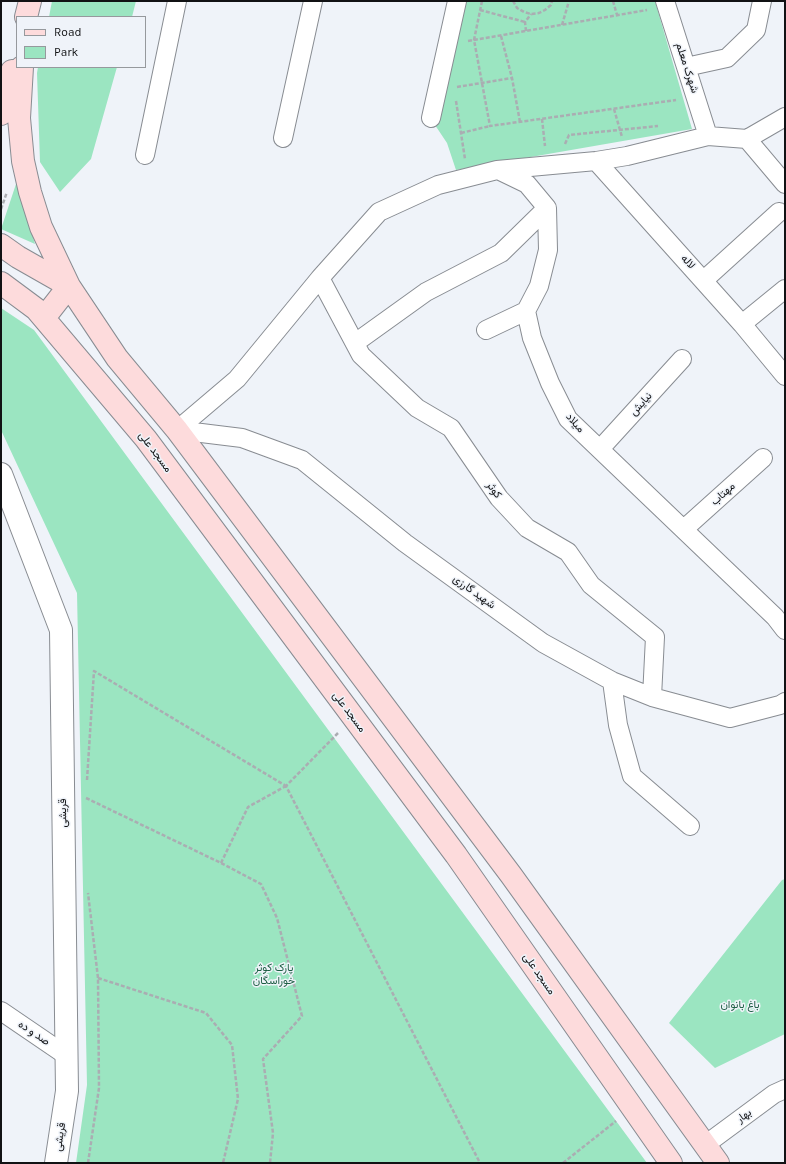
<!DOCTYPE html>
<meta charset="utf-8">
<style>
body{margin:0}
#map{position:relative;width:786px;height:1164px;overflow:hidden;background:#eff3f9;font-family:Karla,sans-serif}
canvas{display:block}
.frame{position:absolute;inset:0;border:2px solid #111214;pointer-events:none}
.legend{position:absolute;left:16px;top:16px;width:130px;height:52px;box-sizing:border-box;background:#eff3f9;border:1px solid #96999d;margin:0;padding:5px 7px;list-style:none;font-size:12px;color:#111214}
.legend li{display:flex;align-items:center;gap:8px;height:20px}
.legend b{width:20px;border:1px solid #96999d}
</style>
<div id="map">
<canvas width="786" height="1164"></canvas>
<div class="frame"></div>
<ul class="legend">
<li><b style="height:5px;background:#fddbdc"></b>Road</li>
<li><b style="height:11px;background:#9be5c1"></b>Park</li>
</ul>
</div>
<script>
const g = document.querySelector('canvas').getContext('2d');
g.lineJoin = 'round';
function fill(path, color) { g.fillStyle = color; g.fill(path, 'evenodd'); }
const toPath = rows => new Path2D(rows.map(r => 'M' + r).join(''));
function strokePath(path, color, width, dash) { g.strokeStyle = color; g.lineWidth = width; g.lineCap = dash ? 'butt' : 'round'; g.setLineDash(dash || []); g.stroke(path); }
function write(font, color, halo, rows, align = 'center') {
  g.font = font + ' Karla,Vazirmatn,sans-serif'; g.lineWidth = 3; g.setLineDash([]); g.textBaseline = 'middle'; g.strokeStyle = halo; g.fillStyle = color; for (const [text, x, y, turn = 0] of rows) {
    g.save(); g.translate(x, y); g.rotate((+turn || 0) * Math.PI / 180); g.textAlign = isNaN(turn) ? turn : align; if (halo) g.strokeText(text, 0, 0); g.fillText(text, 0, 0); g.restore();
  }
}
fill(toPath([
 [52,1,136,1,132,17,49,17],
 [463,1,655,1,692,129,456,170,447,143,435,125],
 [38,67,117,67,91,159,60,192,40,162,37,73],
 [17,181,35,244,1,229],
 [1,308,34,330,647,1163,76,1163,87,1085,77,593,1,430],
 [785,879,785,1034,715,1068,669,1023,782,880]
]), '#9be5c1');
const minor = toPath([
 [665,1,708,136],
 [686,67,727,58,756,30,762,1],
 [431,118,457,1],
 [283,138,313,1],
 [747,139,785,184],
 [145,155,177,1],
 [596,161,742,324,785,289],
 [498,170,527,184,547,208,548,250,539,286,526,311,532,338,550,383,568,419,775,617,785,630],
 [320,278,361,355,417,408,451,428,499,498,527,528,568,552,591,585,655,637,652,697],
 [704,280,779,212],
 [742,324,785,376],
 [486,330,526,311],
 [355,343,426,292,501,253,547,208],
 [177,430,237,379,320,278,379,212,438,185,497,170,596,161,627,156,708,136,747,139,785,117],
 [177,430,242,438,302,460,405,543,543,643,612,681,652,697,730,718,780,705,785,702],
 [600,449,682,359],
 [684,529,763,458],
 [612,681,618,725,632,776,690,826],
 [1,1011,67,1056],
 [705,1145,774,1094,785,1089]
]);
const tertiary = toPath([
 [1,474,61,630,67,1091,56,1163]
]);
const secondary = toPath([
 [26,17,30,1],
 [22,67,19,118,23,161,30,192,41,227,69,286,44,318],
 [1,114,12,71],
 [1,245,18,257,69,286,117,358,177,430,511,875,718,1163],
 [1,283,36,309,146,439,456,855,671,1163]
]);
strokePath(minor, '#888c92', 20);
strokePath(tertiary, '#888c92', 24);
strokePath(secondary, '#888c92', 24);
strokePath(toPath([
 [482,1,474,40,490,126,676,100],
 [513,1,517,8,524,12,531,14,539,13,545,10,551,5,552,1],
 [613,1,617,15],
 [480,10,525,22],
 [562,25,569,1],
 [526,31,525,22,531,14],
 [501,36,512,78,520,122],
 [468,41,647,10],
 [457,87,512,78],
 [456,101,465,159],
 [614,109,622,137],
 [542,119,545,146],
 [461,133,490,126],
 [565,144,569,135,658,126],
 [1,209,7,192],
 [338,733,286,786,480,1163],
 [87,780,94,671,286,786],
 [86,798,221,863,261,884,277,918,302,1016,263,1059,273,1133,270,1163],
 [221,863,248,807,286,786],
 [98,978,206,1013,232,1045,238,1099,223,1163],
 [88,1163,99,1088,98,978,88,893],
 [563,1163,616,1121]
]), '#aaadb2', 2.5, [4, 2]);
strokePath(minor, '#fff', 18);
strokePath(tertiary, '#fff', 22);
strokePath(secondary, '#fddbdc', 22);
write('11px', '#111214', '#eff3f9', [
 ["شهرک معلم",687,68,72],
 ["لاله",688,262,48],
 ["نیایش",641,404,-48],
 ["میلاد",575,423,49],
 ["مسجد علی",155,452,53],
 ["کوثر",494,490,54],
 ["مهتاب",723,494,-42],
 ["شهید گارزی",474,592,36],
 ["مسجد علی",349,712,53],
 ["قریشی",63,813,-91],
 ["مسجد علی",539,974,55],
 ["صد و ده",34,1033,34],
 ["بهار",744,1116,-37],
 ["قریشی",60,1137,-82]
]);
write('11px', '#1c5d43', '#eff3f9', [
 ["پارک کوثر",274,968],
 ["خوراسگان",274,981],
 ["باغ بانوان",740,1005]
]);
</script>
